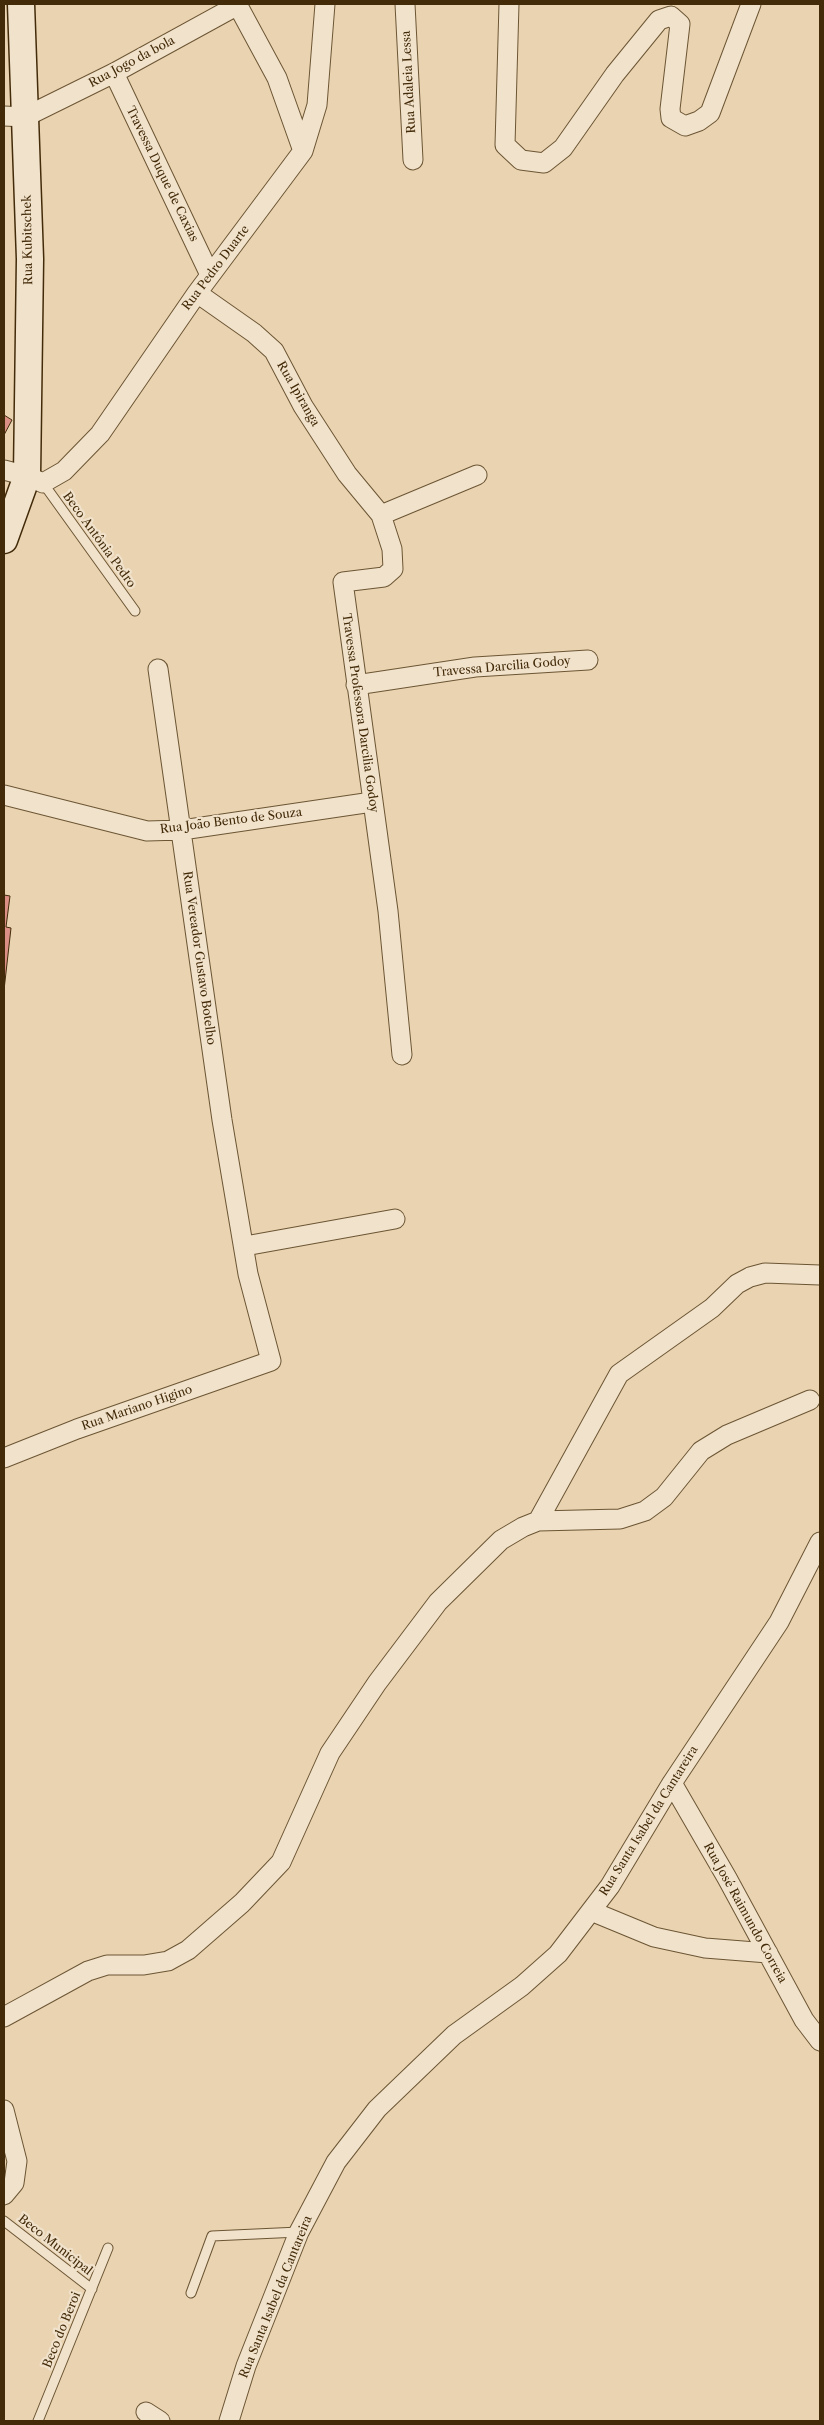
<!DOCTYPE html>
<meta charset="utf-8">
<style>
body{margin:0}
#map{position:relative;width:824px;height:2425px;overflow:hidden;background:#e9d3b1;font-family:"Libre Caslon Text",serif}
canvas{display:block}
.frame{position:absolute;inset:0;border:5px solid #432b09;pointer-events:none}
</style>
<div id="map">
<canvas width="824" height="2425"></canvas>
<div class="frame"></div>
</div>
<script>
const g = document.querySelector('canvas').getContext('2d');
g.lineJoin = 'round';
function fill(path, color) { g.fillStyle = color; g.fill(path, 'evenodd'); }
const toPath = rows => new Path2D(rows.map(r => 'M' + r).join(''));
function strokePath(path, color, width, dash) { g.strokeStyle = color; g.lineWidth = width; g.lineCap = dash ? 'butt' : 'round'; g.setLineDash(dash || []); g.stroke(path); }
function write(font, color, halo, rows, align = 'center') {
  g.font = font + ' "Libre Caslon Text",serif'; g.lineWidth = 4.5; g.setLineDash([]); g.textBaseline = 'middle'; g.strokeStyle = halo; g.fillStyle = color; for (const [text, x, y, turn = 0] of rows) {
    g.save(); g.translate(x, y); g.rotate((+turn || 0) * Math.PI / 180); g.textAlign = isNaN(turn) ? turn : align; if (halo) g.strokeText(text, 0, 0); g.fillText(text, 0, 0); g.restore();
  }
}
const building = toPath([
 [4,415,12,420,4,435,4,415],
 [4,895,10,896,6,927,11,928,4,990,4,895]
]);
fill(building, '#db8f85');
strokePath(building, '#432b09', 1);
const lane = toPath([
 [43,483,135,611],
 [4,2221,92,2289],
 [191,2293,212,2236,299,2232],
 [38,2421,108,2248]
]);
const street = toPath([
 [237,4,277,78,303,151],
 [405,4,413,160],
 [509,4,505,145,521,160,544,163,563,148,615,74,659,20,671,16,680,24,670,109,671,118,685,126,699,121,710,113,751,4],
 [114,73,210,275],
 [4,116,25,117,114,73,238,5],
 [197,293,254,333,274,351,303,406,347,474,381,515],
 [4,470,27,476,43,483,64,471,100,434,197,293,303,151,317,105,325,4],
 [356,685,475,667,588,660],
 [4,795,147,831,182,830,372,802],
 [402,1055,388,911,343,582,384,577,393,569,392,549,381,515,477,475],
 [245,1246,395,1219],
 [4,1458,77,1429,271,1361,248,1274,222,1120,158,669],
 [538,1521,619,1374,712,1308,737,1284,750,1277,765,1273,820,1275],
 [672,1783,727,1878,804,2020,820,2041],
 [591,1911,654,1937,705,1948,768,1953],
 [4,2017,88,1971,107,1965,144,1965,168,1961,188,1950,242,1903,281,1862,330,1753,377,1683,438,1602,501,1540,523,1527,538,1521,620,1519,645,1511,664,1497,701,1451,727,1435,810,1400],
 [4,2110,17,2161,14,2183,4,2195],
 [146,2412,160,2421],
 [229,2421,246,2366,299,2232,336,2162,377,2109,454,2035,522,1986,558,1954,610,1886,672,1783,779,1622,820,1542]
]);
const secondary = toPath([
 [4,540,27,476,30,259,21,4]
]);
strokePath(lane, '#6c5533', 11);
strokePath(street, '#6c5533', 21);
strokePath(secondary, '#432b09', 29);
strokePath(lane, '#f1e2cc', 9);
strokePath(street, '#f1e2cc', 19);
strokePath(secondary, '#f1e2cc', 26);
write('12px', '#432b09', '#f1e2cc', [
 ["Rua Jogo da bola",132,62,-28],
 ["Rua Adaleia Lessa",409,82,-93],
 ["Travessa Duque de Caxias",162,174,64],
 ["Rua Kubitschek",28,240,-91],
 ["Rua Pedro Duarte",216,268,-53],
 ["Rua Ipiranga",298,394,60],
 ["Beco Antônia Pedro",99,540,54],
 ["Travessa Darcilia Godoy",502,667,-5],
 ["Travessa Professora Darcilia Godoy",360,713,82],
 ["Rua João Bento de Souza",231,821,-7],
 ["Rua Vereador Gustavo Botelho",199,958,82],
 ["Rua Mariano Higino",137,1408,-19],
 ["Rua Santa Isabel da Cantareira",649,1821,-58],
 ["Rua José Raimundo Correia",745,1913,61],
 ["Beco Municipal",55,2245,38],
 ["Rua Santa Isabel da Cantareira",276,2297,-68],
 ["Beco do Beroi",62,2330,-68]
]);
</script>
